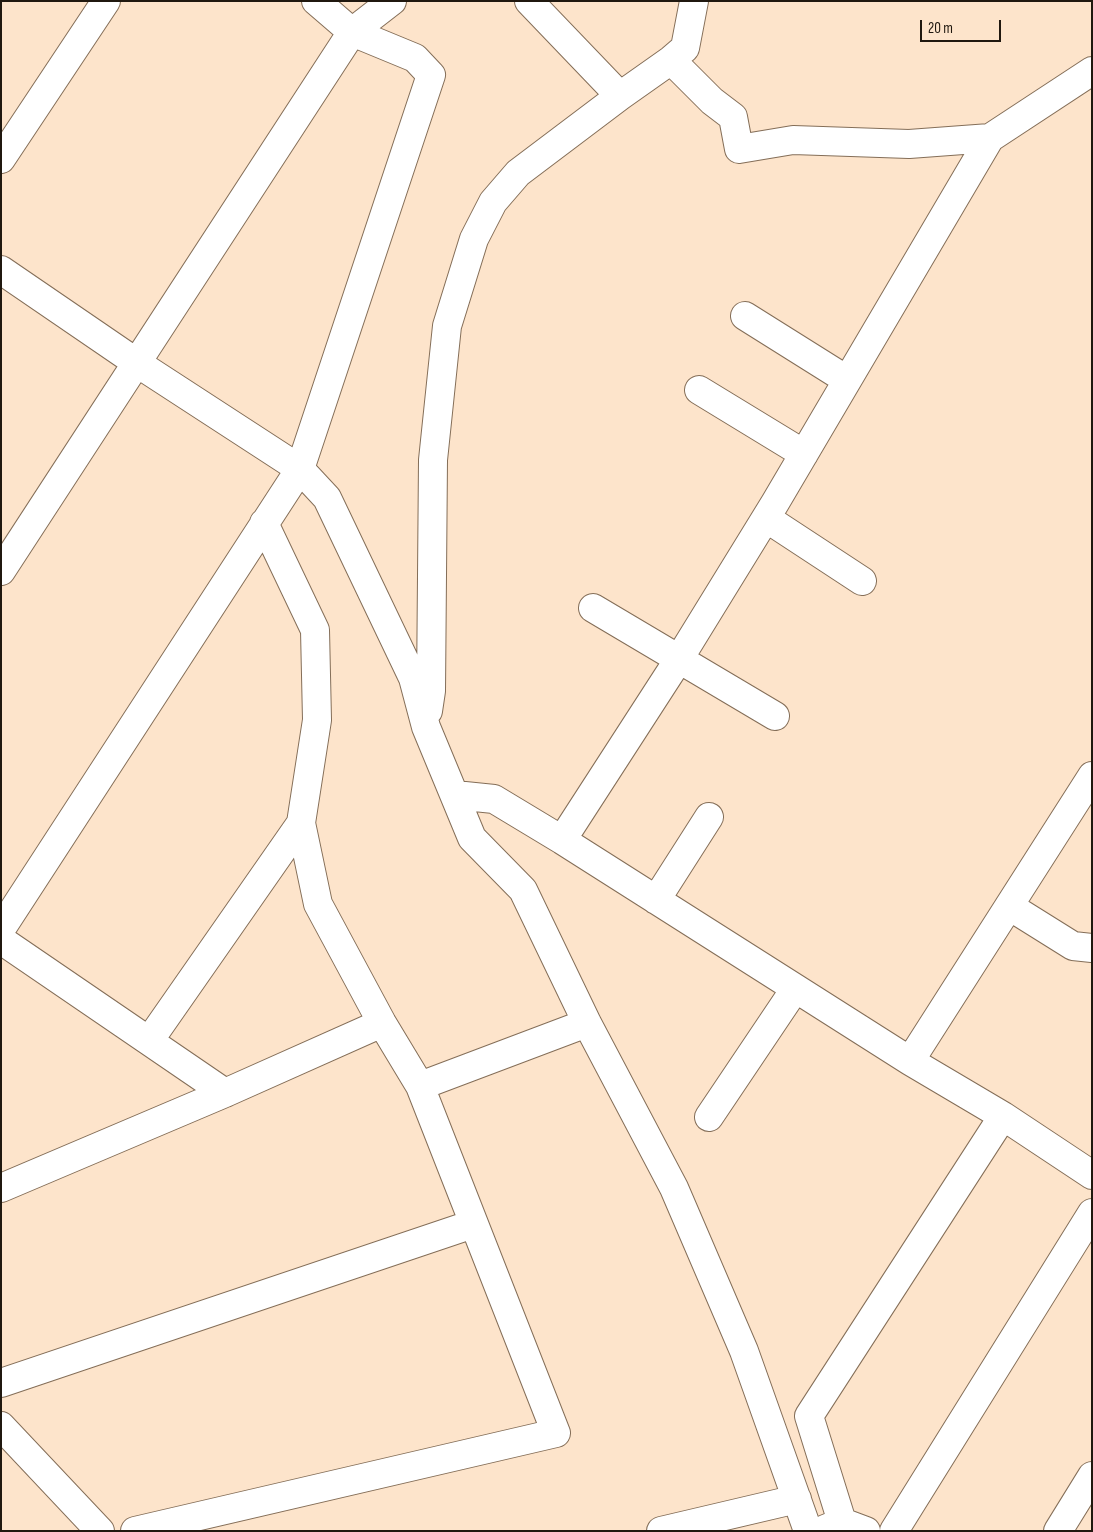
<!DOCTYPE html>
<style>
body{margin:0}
#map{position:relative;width:1093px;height:1532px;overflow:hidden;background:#fde4cb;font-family:"Sofia Sans Condensed",sans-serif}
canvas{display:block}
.frame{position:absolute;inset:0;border:2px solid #20180f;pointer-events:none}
.scale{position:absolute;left:920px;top:20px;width:81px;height:22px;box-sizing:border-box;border:2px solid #20180f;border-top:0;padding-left:6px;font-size:15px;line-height:18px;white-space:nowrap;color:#20180f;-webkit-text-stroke:4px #fde4cb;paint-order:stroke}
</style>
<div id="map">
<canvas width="1093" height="1532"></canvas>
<div class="frame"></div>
<div class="scale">20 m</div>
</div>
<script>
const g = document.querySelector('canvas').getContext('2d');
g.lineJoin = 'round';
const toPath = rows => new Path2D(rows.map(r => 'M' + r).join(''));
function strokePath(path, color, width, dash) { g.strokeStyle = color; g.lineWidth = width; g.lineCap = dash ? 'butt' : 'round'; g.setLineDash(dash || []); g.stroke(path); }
const minor = toPath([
 [529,1,620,96],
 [671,60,712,101,733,117,739,149,793,140,909,144,990,138],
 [1,159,106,1],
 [1,270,137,363,300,469,327,498,413,678,426,727,472,838,523,890,587,1023,674,1188,744,1351,808,1531],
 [745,316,847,380],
 [699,390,804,454],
 [766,518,862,581],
 [1,571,352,32,392,1],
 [593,608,775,716],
 [428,711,431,691,433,460,447,326,474,239,493,202,518,173,620,96,671,60,685,48,694,1],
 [455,795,494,799,562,840,910,1061,1003,1116,1092,1175],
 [562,840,679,659,775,503,990,138,1092,71],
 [656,900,709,817],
 [1009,906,1073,946,1092,948],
 [1,929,300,469,431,75,415,58,352,32,316,1],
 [1,940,225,1093],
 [149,1041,301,823],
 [910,1061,1092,776],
 [420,1086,587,1023],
 [709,1117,795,989],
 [1,1188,225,1093,382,1023],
 [1,1383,473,1224],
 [1,1426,100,1531],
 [842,1522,809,1416,1003,1116],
 [825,1529,842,1522,866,1531],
 [135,1531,556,1433,420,1086,382,1023,318,904,301,823,317,720,315,630,264,523],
 [661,1531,797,1499],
 [894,1531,1092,1213],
 [1058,1531,1092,1476]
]);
strokePath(minor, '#846e58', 30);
strokePath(minor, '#fff', 28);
</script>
